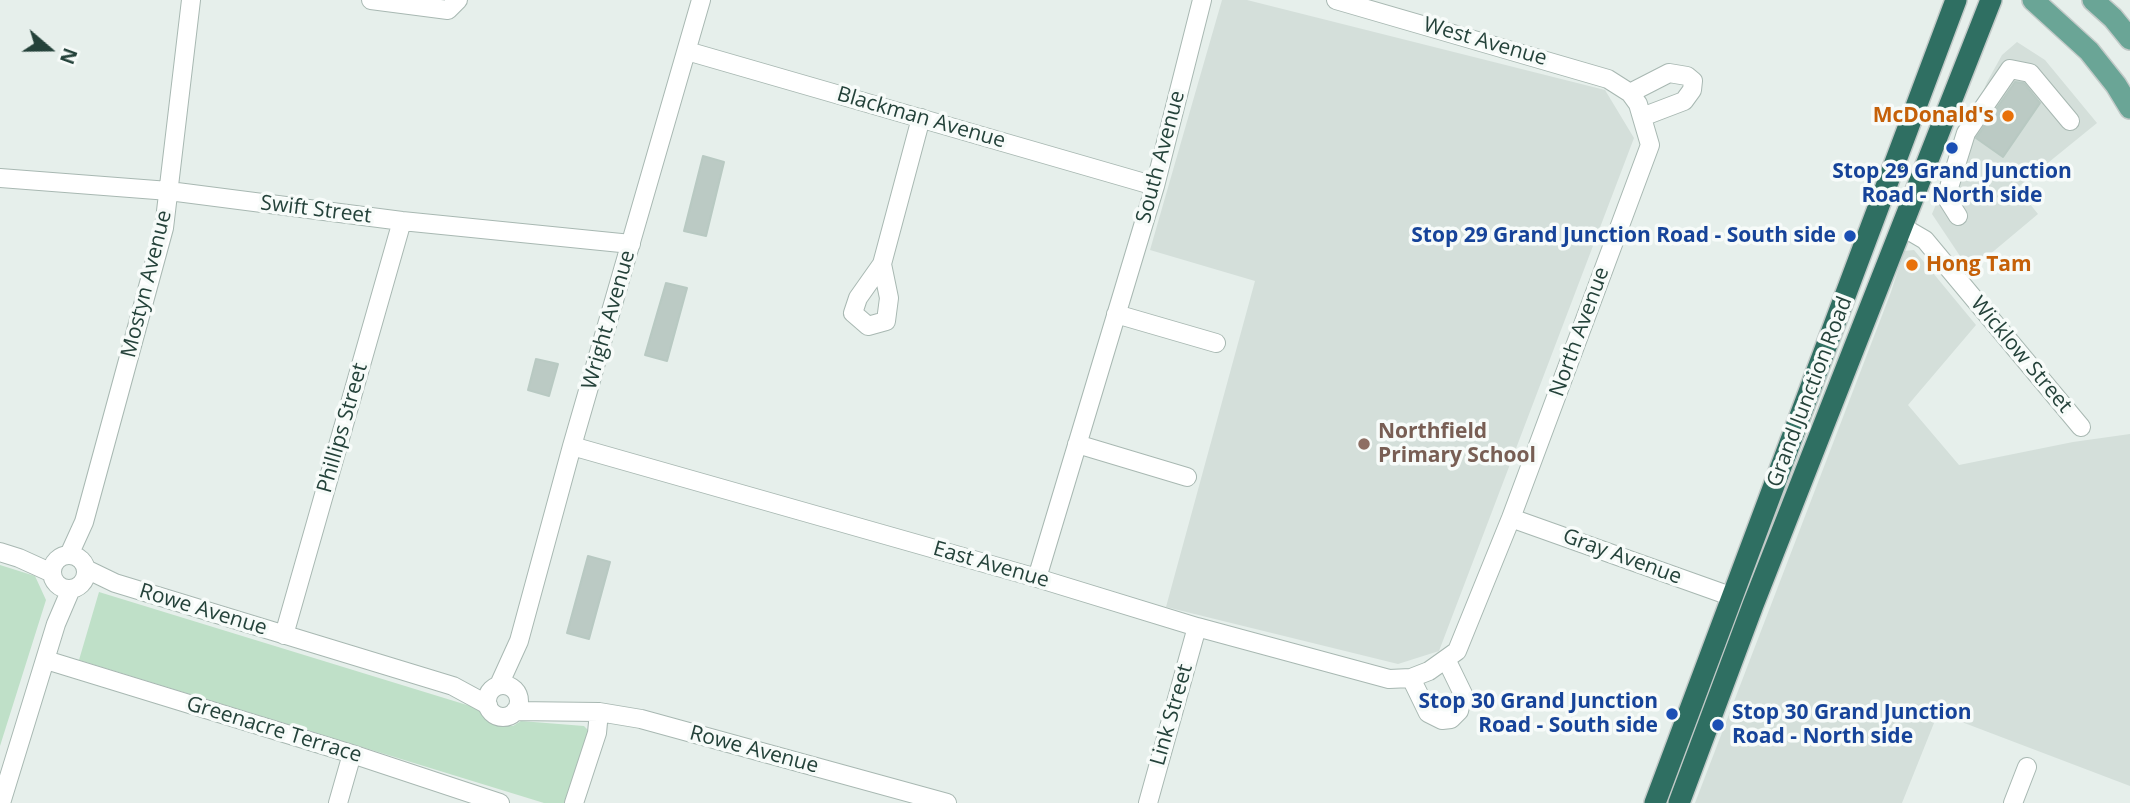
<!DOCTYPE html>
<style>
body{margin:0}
#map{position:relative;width:2130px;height:803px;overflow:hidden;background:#e6efeb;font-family:"Open Sans",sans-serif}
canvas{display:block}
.north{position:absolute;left:14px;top:14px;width:70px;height:70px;-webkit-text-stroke:5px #f7fbf9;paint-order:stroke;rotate:110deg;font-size:19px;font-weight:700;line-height:28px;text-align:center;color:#24423a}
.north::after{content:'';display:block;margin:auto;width:24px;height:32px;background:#24423a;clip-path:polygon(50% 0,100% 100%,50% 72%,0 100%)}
</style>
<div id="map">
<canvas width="2130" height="803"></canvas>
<div class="north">N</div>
</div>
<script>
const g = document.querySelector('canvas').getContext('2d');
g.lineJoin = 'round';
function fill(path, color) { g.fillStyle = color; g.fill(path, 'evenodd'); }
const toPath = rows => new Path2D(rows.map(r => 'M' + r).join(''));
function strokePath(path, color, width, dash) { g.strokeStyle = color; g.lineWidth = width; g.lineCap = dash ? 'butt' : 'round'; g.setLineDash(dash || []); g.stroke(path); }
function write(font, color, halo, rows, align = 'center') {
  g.font = font + ' "Open Sans",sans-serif'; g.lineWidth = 7; g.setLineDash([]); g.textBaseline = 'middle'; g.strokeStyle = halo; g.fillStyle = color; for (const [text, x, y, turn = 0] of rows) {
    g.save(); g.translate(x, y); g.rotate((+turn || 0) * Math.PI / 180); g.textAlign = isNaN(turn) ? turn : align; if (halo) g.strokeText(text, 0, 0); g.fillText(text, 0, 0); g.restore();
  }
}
fill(toPath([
 [1222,0,1247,0,1605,90,1634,138,1439,651,1398,664,1166,607,1255,281,1150,250],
 [2017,42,2045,60,2097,123,2017,188,2038,214,1970,271,1932,214,1987,82,2002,55],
 [1914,250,1976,325,1908,405,1959,465,2073,442,2130,434,2130,786,1938,713,1902,803,1695,803,1891,292,1904,251]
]), '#d4dfda');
fill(toPath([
 [0,565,35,576,46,600,0,746],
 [99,592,480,709,495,723,503,726,513,726,521,721,584,726,590,732,569,803,544,803,79,660]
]), '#bfe0c8');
const building = toPath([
 [2015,82,2024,83,2040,103,2003,157,1976,138,2015,82],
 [703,156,724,162,706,236,684,231,703,156],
 [666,283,687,288,667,361,645,355,666,283],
 [536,359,558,364,549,396,528,390,536,359],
 [588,556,610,562,589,639,567,633,588,556]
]);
fill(building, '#bbcac4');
strokePath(building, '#b8c9c2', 2);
const minor = toPath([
 [371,0,448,10,458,0],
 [687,51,1155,186],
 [1630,93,1669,73,1687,76,1693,81,1692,90,1684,101,1642,117],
 [0,178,169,191,402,221,631,244],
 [1958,216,1946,197,1966,133,2010,69,2030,73,2070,121],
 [1901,226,1925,240,2081,427],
 [882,264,889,298,886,321,868,326,853,313,858,298,882,264,921,118],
 [1116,314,1216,343],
 [1077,444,1187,477],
 [572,446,1037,578,1197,627,1389,679,1411,678,1429,671,1457,651,1511,518,1650,145,1638,104,1630,93,1608,79,1336,0],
 [1511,518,1733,597],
 [0,552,19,558,52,573],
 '52 572a17 17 0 1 1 34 0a17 17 0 1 1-34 0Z',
 [69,555,84,522,164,228,191,0],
 [86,569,115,583,453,686,488,705],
 [1037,578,1155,186,1202,0],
 [284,635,402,221],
 [46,660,352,754,500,803],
 [1411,678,1428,713,1442,720,1451,719,1459,711,1463,694,1446,659],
 [499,685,519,641,572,446,701,0],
 '487 701a16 16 0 1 1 32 0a16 16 0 1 1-32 0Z',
 [515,711,599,712,641,719,947,803],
 [1,803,56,624,71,589],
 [338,803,352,754],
 [574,803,597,733,599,712],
 [1148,803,1197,627],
 [2013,803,2027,767]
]);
const major = toPath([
 [2033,0,2089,51,2116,85,2130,108],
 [2093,0,2113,18,2130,39]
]);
const highway = toPath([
 [1655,803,1956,0],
 [1679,803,1753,605,1991,0]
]);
strokePath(minor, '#a8b8b2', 20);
strokePath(major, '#c2cac8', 24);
strokePath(highway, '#c2cac8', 24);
strokePath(minor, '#fff', 18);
strokePath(major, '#6aa596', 21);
strokePath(highway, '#2f6f62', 21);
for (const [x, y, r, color] of [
 [2008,116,7,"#e8710a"],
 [1952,148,7,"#1a4fb4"],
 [1850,236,7,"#1a4fb4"],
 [1912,265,7,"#e8710a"],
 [1364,444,7,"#8d6e63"],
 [1672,714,7,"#1a4fb4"],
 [1718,725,7,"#1a4fb4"]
]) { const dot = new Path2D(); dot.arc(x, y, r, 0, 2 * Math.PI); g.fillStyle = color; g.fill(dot); strokePath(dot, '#f7fbf9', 2.5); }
write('21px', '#24423a', '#f7fbf9', [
 ["West Avenue",1485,42,16],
 ["Blackman Avenue",921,118,16],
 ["South Avenue",1161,157,-75],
 ["Swift Street",316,210,7],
 ["Mostyn Avenue",147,284,-76],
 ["Wright Avenue",609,320,-74],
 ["North Avenue",1580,332,-70],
 ["Wicklow Street",2021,355,50],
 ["Grand Junction Road",1810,392,-69],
 ["Phillips Street",343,428,-74],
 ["Gray Avenue",1622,557,20],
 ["East Avenue",991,565,16],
 ["Rowe Avenue",203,610,17],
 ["Link Street",1172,715,-74],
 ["Greenacre Terrace",274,730,17],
 ["Rowe Avenue",754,750,15]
]);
write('bold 21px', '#c56008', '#f7fbf9', [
 ["McDonald's",1994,116],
 ["Hong Tam",1926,265,"left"]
], 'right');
write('bold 21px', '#164399', '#f7fbf9', [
 ["Stop 29 Grand Junction",1952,172,"center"],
 ["Road - North side",1952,196,"center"],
 ["Stop 29 Grand Junction Road - South side",1836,236],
 ["Stop 30 Grand Junction",1658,702],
 ["Road - South side",1658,726],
 ["Stop 30 Grand Junction",1732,713,"left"],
 ["Road - North side",1732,737,"left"]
], 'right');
write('bold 21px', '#785e54', '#f7fbf9', [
 ["Northfield",1378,432],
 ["Primary School",1378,456]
], 'left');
</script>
